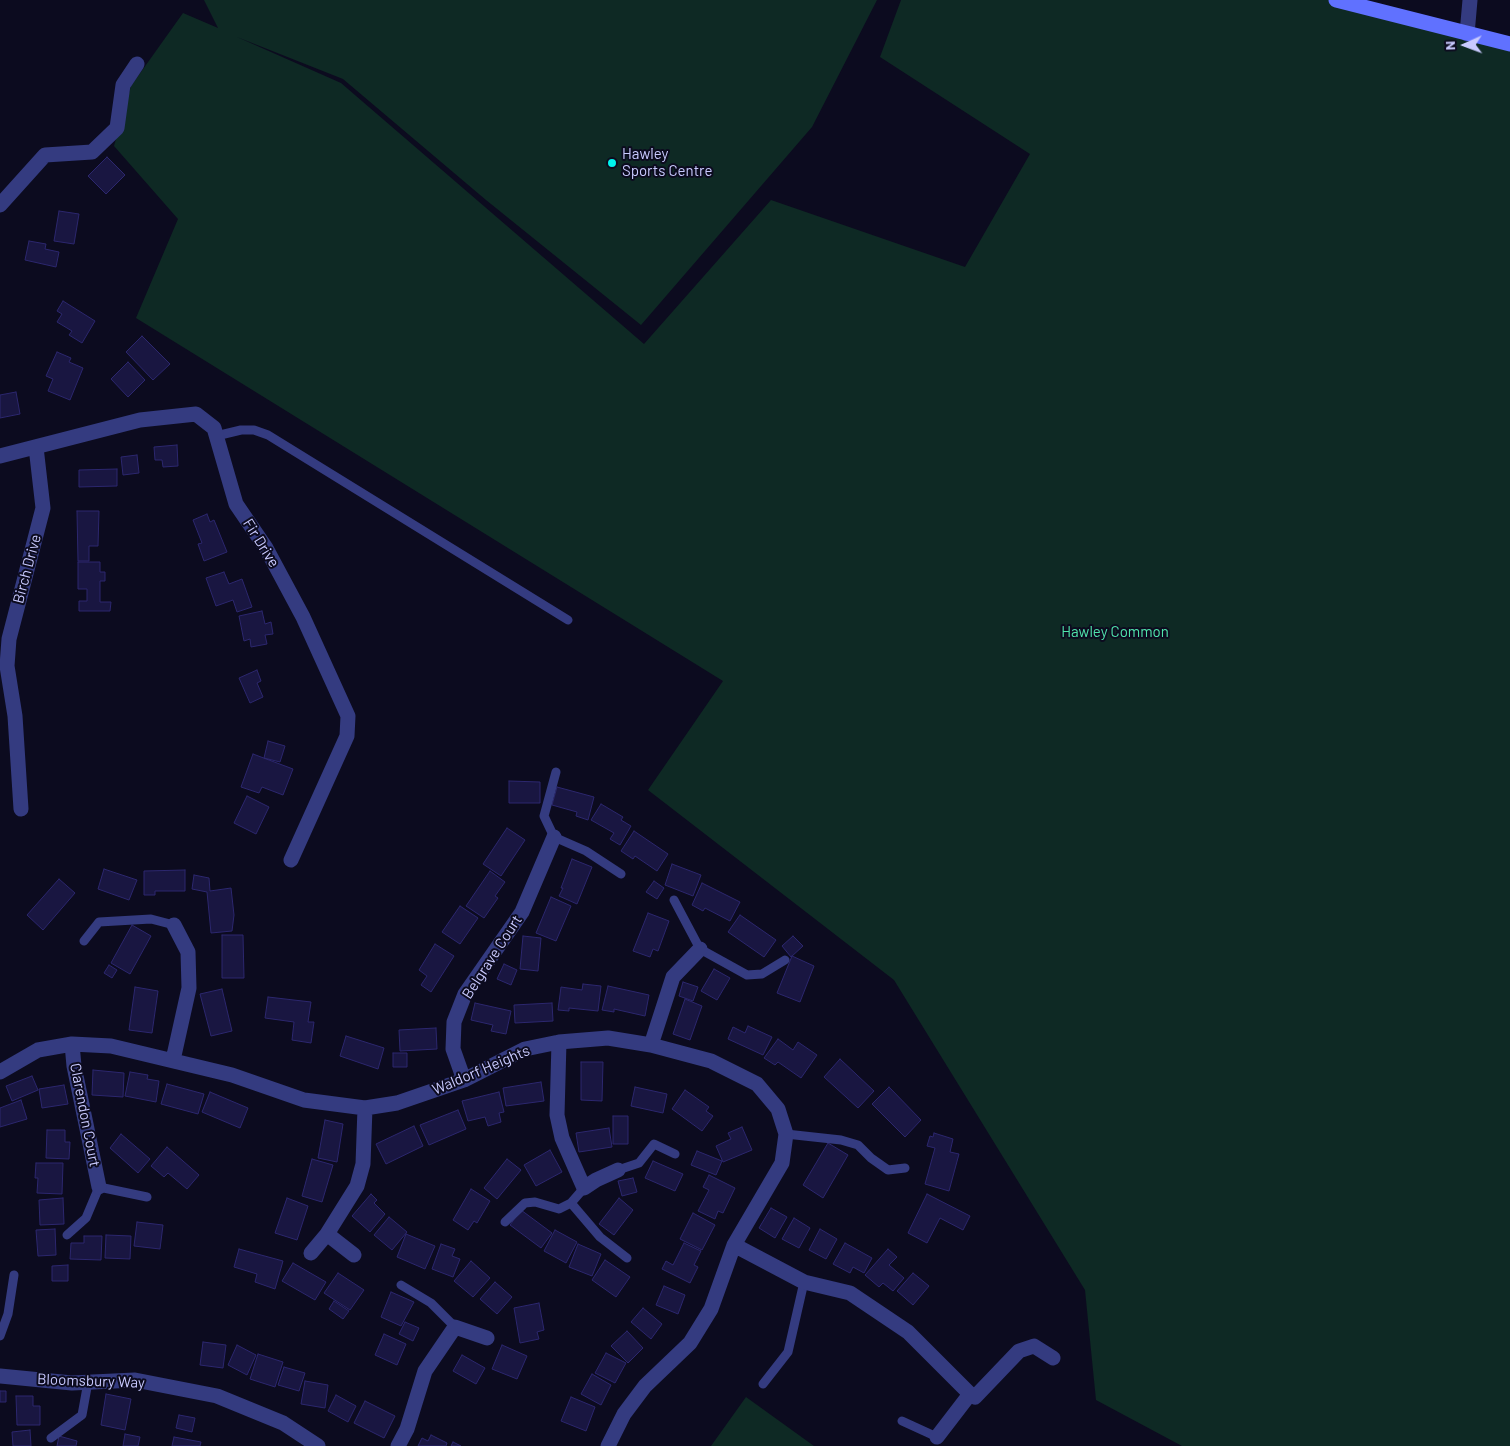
<!DOCTYPE html>
<style>
body{margin:0}
#map{position:relative;width:1510px;height:1446px;overflow:hidden;background:#0c0b1f;font-family:Barlow,sans-serif}
canvas{display:block}
.north{position:absolute;left:1440px;top:20px;width:50px;height:50px;-webkit-text-stroke:4px #0c0b1f;paint-order:stroke;rotate:268deg;font-size:14px;font-weight:700;line-height:20px;text-align:center;color:#c9caff}
.north::after{content:'';display:block;margin:auto;width:18px;height:22px;background:#c9caff;clip-path:polygon(50% 0,100% 100%,50% 72%,0 100%)}
</style>
<div id="map">
<canvas width="1510" height="1446"></canvas>
<div class="north">N</div>
</div>
<script>
const g = document.querySelector('canvas').getContext('2d');
g.lineJoin = 'round';
function fill(path, color) { g.fillStyle = color; g.fill(path, 'evenodd'); }
const toPath = rows => new Path2D(rows.map(r => 'M' + r).join(''));
function strokePath(path, color, width, dash) { g.strokeStyle = color; g.lineWidth = width; g.lineCap = dash ? 'butt' : 'round'; g.setLineDash(dash || []); g.stroke(path); }
function write(font, color, halo, rows, align = 'center') {
  g.font = font + ' Barlow,sans-serif'; g.lineWidth = 4; g.setLineDash([]); g.textBaseline = 'middle'; g.strokeStyle = halo; g.fillStyle = color; for (const [text, x, y, turn = 0] of rows) {
    g.save(); g.translate(x, y); g.rotate((+turn || 0) * Math.PI / 180); g.textAlign = isNaN(turn) ? turn : align; if (halo) g.strokeText(text, 0, 0); g.fillText(text, 0, 0); g.restore();
  }
}
fill(toPath([
 [204,0,877,0,812,127,641,325,486,200,343,79,237,37,341,83,644,344,771,200,965,267,1030,154,880,57,901,0,1350,0,1510,40,1510,1446,1182,1446,1096,1400,1085,1290,894,980,648,790,723,681,136,318,178,219,114,146,131,86,183,13,218,28],
 [746,1397,814,1446,711,1446]
]), '#0e2924');
const building = toPath([
 [107,157,125,175,106,194,88,176,107,157],
 [59,211,79,214,74,244,54,241,59,211],
 [29,241,46,244,45,249,59,252,56,267,25,260,29,241],
 [63,301,95,321,82,343,69,335,72,331,57,322,62,314,57,311,63,301],
 [142,336,170,364,153,380,126,352,142,336],
 [57,352,71,358,69,362,83,368,70,400,48,391,53,379,46,376,57,352],
 [128,362,145,380,128,397,111,379,128,362],
 [16,392,20,414,0,418,0,395,16,392],
 [177,445,178,466,163,467,162,460,155,460,154,447,177,445],
 [137,455,139,473,123,475,121,457,137,455],
 [117,469,117,486,79,487,79,470,117,469],
 [77,511,99,511,98,546,89,546,89,561,78,561,77,511],
 [207,514,210,522,214,520,227,552,204,561,198,544,202,543,193,520,207,514],
 [78,562,100,562,100,572,105,572,105,581,100,581,100,602,111,602,110,611,79,611,79,601,87,601,87,589,78,589,78,562],
 [224,572,229,584,242,579,252,607,237,612,233,600,216,606,206,578,224,572],
 [262,611,265,624,271,622,273,634,265,635,267,644,251,647,250,639,244,641,239,616,262,611],
 [257,670,261,681,257,683,263,697,250,703,239,678,257,670],
 [268,741,285,746,280,762,264,758,268,741],
 [253,754,293,769,283,795,262,787,259,793,241,787,253,754],
 [509,781,540,782,540,803,509,803,509,781],
 [557,787,594,797,588,820,576,816,577,812,552,805,557,787],
 [247,796,269,807,256,834,234,823,247,796],
 [601,804,623,817,621,820,631,826,620,845,610,839,614,833,591,820,601,804],
 [507,828,525,840,501,876,483,864,507,828],
 [634,831,668,854,657,871,635,856,633,859,621,851,634,831],
 [572,859,592,867,577,904,559,896,563,888,561,888,572,859],
 [672,864,701,875,693,896,665,885,672,864],
 [104,869,137,880,129,900,98,889,104,869],
 [185,870,185,891,155,891,155,895,144,895,144,871,185,870],
 [490,871,505,882,495,896,498,898,484,918,466,906,490,871],
 [194,875,209,878,210,891,231,888,234,915,232,931,211,933,207,892,192,889,194,875],
 [59,879,75,893,43,930,27,915,59,879],
 [654,881,664,888,657,899,646,892,654,881],
 [702,883,740,902,730,921,705,908,703,911,692,905,702,883],
 [551,897,571,906,556,941,536,933,551,897],
 [460,906,478,918,460,944,442,932,460,906],
 [648,913,669,921,658,951,653,949,650,957,633,951,648,913],
 [740,915,776,940,764,957,728,932,740,915],
 [132,925,151,936,130,974,111,963,132,925],
 [222,935,243,935,244,978,222,978,222,935],
 [523,936,541,938,538,971,520,969,523,936],
 [793,936,803,946,791,957,782,946,793,936],
 [435,944,454,956,431,992,421,985,427,976,419,970,435,944],
 [792,956,814,966,800,1002,777,993,792,956],
 [504,964,517,970,511,985,497,979,504,964],
 [109,965,117,970,112,978,104,973,109,965],
 [714,969,730,978,717,1000,701,991,714,969],
 [683,982,698,987,693,1001,679,996,683,982],
 [583,984,601,986,598,1011,569,1008,569,1011,558,1010,561,987,582,990,583,984],
 [608,986,649,995,645,1016,614,1009,614,1012,602,1010,608,986],
 [135,987,158,991,152,1033,129,1030,135,987],
 [222,989,232,1031,211,1036,200,994,222,989],
 [268,997,311,1002,308,1022,314,1022,311,1043,292,1040,294,1022,265,1018,268,997],
 [685,999,702,1006,690,1040,673,1034,685,999],
 [475,1003,511,1011,506,1034,491,1031,493,1025,471,1020,475,1003],
 [552,1003,553,1021,515,1023,514,1005,552,1003],
 [748,1026,772,1037,763,1055,728,1039,733,1027,745,1033,748,1026],
 [436,1028,437,1049,400,1051,399,1030,436,1028],
 [346,1036,384,1048,378,1069,340,1056,346,1036],
 [778,1039,793,1050,798,1042,817,1055,801,1078,778,1062,775,1065,764,1058,778,1039],
 [393,1053,407,1053,407,1067,393,1067,393,1053],
 [840,1059,874,1091,858,1108,824,1077,840,1059],
 [581,1062,603,1062,602,1101,581,1100,581,1062],
 [93,1070,124,1073,123,1097,92,1095,93,1070],
 [130,1072,148,1075,147,1079,159,1081,156,1102,125,1096,130,1072],
 [32,1076,38,1090,12,1101,6,1086,32,1076],
 [541,1082,544,1101,506,1106,503,1088,541,1082],
 [167,1084,204,1094,198,1114,161,1104,167,1084],
 [64,1085,68,1104,42,1108,39,1089,64,1085],
 [635,1087,667,1094,663,1113,631,1106,635,1087],
 [889,1087,921,1120,905,1137,872,1104,889,1087],
 [685,1090,709,1107,706,1111,713,1116,702,1131,672,1109,685,1090],
 [210,1092,248,1108,240,1128,202,1112,210,1092],
 [499,1092,504,1112,499,1113,501,1122,488,1126,485,1117,468,1121,462,1101,499,1092],
 [21,1100,27,1119,0,1127,0,1108,21,1100],
 [458,1110,466,1129,429,1145,420,1125,458,1110],
 [613,1116,628,1116,628,1144,613,1144,613,1116],
 [325,1120,343,1124,337,1162,318,1158,325,1120],
 [414,1126,423,1146,386,1164,376,1144,414,1126],
 [742,1127,752,1150,723,1162,716,1146,731,1139,728,1133,742,1127],
 [609,1128,612,1147,579,1152,576,1133,609,1128],
 [47,1130,65,1130,65,1142,70,1142,69,1159,46,1158,47,1130],
 [934,1133,953,1139,950,1152,959,1154,949,1191,925,1184,935,1148,927,1146,930,1136,933,1137,934,1133],
 [121,1134,150,1159,138,1173,110,1148,121,1134],
 [828,1143,848,1155,823,1198,803,1185,828,1143],
 [167,1147,199,1175,187,1189,168,1173,164,1177,151,1166,167,1147],
 [550,1150,562,1172,536,1186,524,1165,550,1150],
 [697,1151,722,1161,716,1175,691,1165,697,1151],
 [312,1159,333,1165,322,1202,302,1196,312,1159],
 [507,1159,521,1170,497,1199,484,1188,507,1159],
 [653,1161,683,1174,675,1191,645,1178,653,1161],
 [36,1163,63,1163,62,1194,37,1193,38,1178,35,1178,36,1163],
 [709,1175,735,1188,723,1213,718,1211,715,1219,698,1211,709,1190,703,1187,709,1175],
 [633,1178,637,1192,622,1196,618,1181,633,1178],
 [471,1189,490,1201,477,1223,474,1221,468,1230,453,1220,471,1189],
 [371,1194,377,1200,374,1203,385,1214,370,1232,352,1216,371,1194],
 [927,1194,970,1216,963,1230,940,1218,927,1243,908,1233,927,1194],
 [63,1198,64,1224,40,1225,39,1200,63,1198],
 [287,1198,308,1206,297,1240,275,1233,287,1198],
 [619,1198,633,1210,614,1235,599,1224,619,1198],
 [771,1208,787,1217,775,1238,759,1228,771,1208],
 [521,1210,552,1233,541,1248,510,1225,521,1210],
 [693,1213,715,1225,702,1250,680,1239,693,1213],
 [389,1217,407,1232,392,1250,374,1235,389,1217],
 [794,1218,810,1228,799,1248,782,1239,794,1218],
 [137,1222,163,1225,160,1249,134,1246,137,1222],
 [55,1229,56,1255,38,1256,36,1230,55,1229],
 [820,1229,837,1239,826,1259,809,1250,820,1229],
 [555,1230,577,1242,566,1263,544,1251,555,1230],
 [406,1234,435,1246,425,1269,397,1257,406,1234],
 [106,1235,131,1236,130,1259,105,1258,106,1235],
 [84,1236,102,1236,101,1260,70,1259,71,1243,84,1243,84,1236],
 [684,1243,701,1251,694,1265,698,1267,690,1283,662,1269,666,1261,673,1265,684,1243],
 [845,1243,872,1258,864,1273,853,1267,850,1273,833,1264,845,1243],
 [441,1244,455,1249,452,1256,460,1259,453,1277,432,1269,441,1244],
 [578,1244,601,1254,592,1276,569,1267,578,1244],
 [239,1249,283,1261,275,1289,255,1282,257,1274,234,1267,239,1249],
 [888,1249,897,1257,889,1265,904,1278,893,1291,883,1283,879,1287,865,1275,888,1249],
 [605,1260,630,1277,616,1297,592,1280,605,1260],
 [471,1261,490,1278,473,1297,454,1281,471,1261],
 [293,1263,326,1282,315,1300,282,1281,293,1263],
 [68,1265,68,1281,52,1281,52,1266,68,1265],
 [338,1273,364,1290,350,1310,324,1293,338,1273],
 [913,1273,929,1286,913,1305,897,1291,913,1273],
 [495,1282,512,1297,497,1314,480,1299,495,1282],
 [664,1286,685,1295,678,1314,656,1305,664,1286],
 [391,1292,414,1302,401,1326,381,1317,391,1292],
 [334,1301,349,1311,343,1319,329,1309,334,1301],
 [539,1303,544,1330,537,1332,539,1339,520,1343,514,1308,539,1303],
 [643,1308,662,1324,651,1339,631,1322,643,1308],
 [405,1322,419,1328,413,1341,399,1334,405,1322],
 [627,1331,643,1348,628,1363,611,1346,627,1331],
 [384,1334,406,1344,397,1365,375,1355,384,1334],
 [203,1342,226,1345,223,1368,200,1365,203,1342],
 [237,1345,256,1355,247,1375,228,1365,237,1345],
 [502,1345,527,1356,517,1379,492,1369,502,1345],
 [606,1353,626,1363,615,1383,595,1373,606,1353],
 [258,1354,283,1362,275,1387,250,1379,258,1354],
 [462,1355,485,1368,476,1384,453,1371,462,1355],
 [284,1367,305,1373,299,1391,278,1385,284,1367],
 [592,1374,611,1385,601,1405,581,1394,592,1374],
 [305,1381,328,1385,325,1408,301,1404,305,1381],
 [0,1391,6,1391,6,1402,0,1402,0,1391],
 [106,1394,131,1399,125,1430,101,1425,106,1394],
 [336,1395,356,1406,348,1422,328,1411,336,1395],
 [16,1396,33,1396,33,1406,40,1406,40,1425,17,1425,16,1396],
 [571,1397,595,1407,586,1431,561,1421,571,1397],
 [365,1401,395,1416,384,1438,354,1423,365,1401],
 [179,1415,195,1418,192,1432,176,1428,179,1415],
 [30,1430,31,1446,13,1446,12,1432,30,1430],
 [125,1434,140,1437,138,1446,123,1446,125,1434],
 [431,1435,447,1443,446,1446,418,1446,422,1438,428,1441,431,1435],
 [59,1436,77,1441,76,1446,57,1446,59,1436],
 [174,1437,201,1442,200,1446,172,1446,174,1437],
 [453,1442,461,1446,451,1446,453,1442]
]);
fill(building, '#191641');
strokePath(building, '#2c276e', 1);
strokePath(toPath([
 [216,436,241,430,254,430,268,435,568,620],
 [556,772,544,816,554,837,586,851,621,874],
 [674,900,700,949,747,975,762,974,785,960],
 [84,941,99,922,151,919,174,925],
 [786,1134,841,1140,858,1145,871,1158,888,1170,905,1168],
 [618,1170,639,1163,654,1144,675,1154],
 [584,1188,571,1203,600,1237,627,1258],
 [505,1222,525,1203,535,1202,559,1209,571,1203],
 [67,1235,86,1218,99,1187,147,1197],
 [401,1285,431,1303,455,1327],
 [0,1336,8,1314,14,1275],
 [763,1384,788,1352,804,1282],
 [902,1421,937,1437],
 [51,1438,82,1415,88,1382]
]), '#343b80', 9);
strokePath(toPath([
 [1467,34,1470,0],
 [0,205,45,155,92,152,117,128,123,85,137,64],
 [0,456,140,420,196,414,214,428,236,504,266,548,303,617,348,716,347,736,291,860],
 [21,809,15,716,7,666,9,639,43,508,36,447],
 [559,1042,557,1115,562,1138,584,1188,596,1180,618,1170],
 [72,1044,74,1066,99,1187],
 [651,1045,673,977,700,949],
 [173,1060,189,988,188,952,174,925],
 [0,1072,38,1050,72,1044,111,1046,232,1075,304,1100,365,1108,397,1103,464,1080,525,1049,559,1042,608,1038,651,1045,711,1061,757,1084,778,1109,786,1134,782,1163,734,1245,711,1309,690,1343,645,1386,624,1414,608,1446],
 [464,1080,453,1049,454,1022,465,994,522,912,554,837],
 [327,1234,354,1255],
 [734,1245,804,1282,850,1293,908,1332,970,1394,937,1437],
 [311,1253,327,1234,357,1186,363,1164,365,1108],
 [0,1376,72,1383,135,1380,217,1396,283,1423,318,1446],
 [970,1394,975,1397,1019,1351,1034,1346,1053,1358],
 [398,1446,407,1429,425,1371,455,1327,487,1338]
]), '#343b80', 15);
strokePath(toPath([
 [1336,0,1510,44]
]), '#6071ff', 15);
for (const [x, y, r, color] of [
 [612,163,5,"#00f4ec"]
]) { const dot = new Path2D(); dot.arc(x, y, r, 0, 2 * Math.PI); g.fillStyle = color; g.fill(dot); strokePath(dot, '#0c0b1f', 2); }
write('15px', '#c9caff', '#0c0b1f', [
 ["Hawley",622,154],
 ["Sports Centre",622,171]
], 'left');
write('15px', '#c9caff', '#0c0b1f', [
 ["Fir Drive",261,543,58],
 ["Birch Drive",27,569,-75],
 ["Belgrave Court",492,957,-57],
 ["Waldorf Heights",481,1070,-23],
 ["Clarendon Court",85,1115,79],
 ["Bloomsbury Way",91,1381,2]
]);
write('15px', '#50e4ac', '#0c0b1f', [
 ["Hawley Common",1115,632]
]);
</script>
